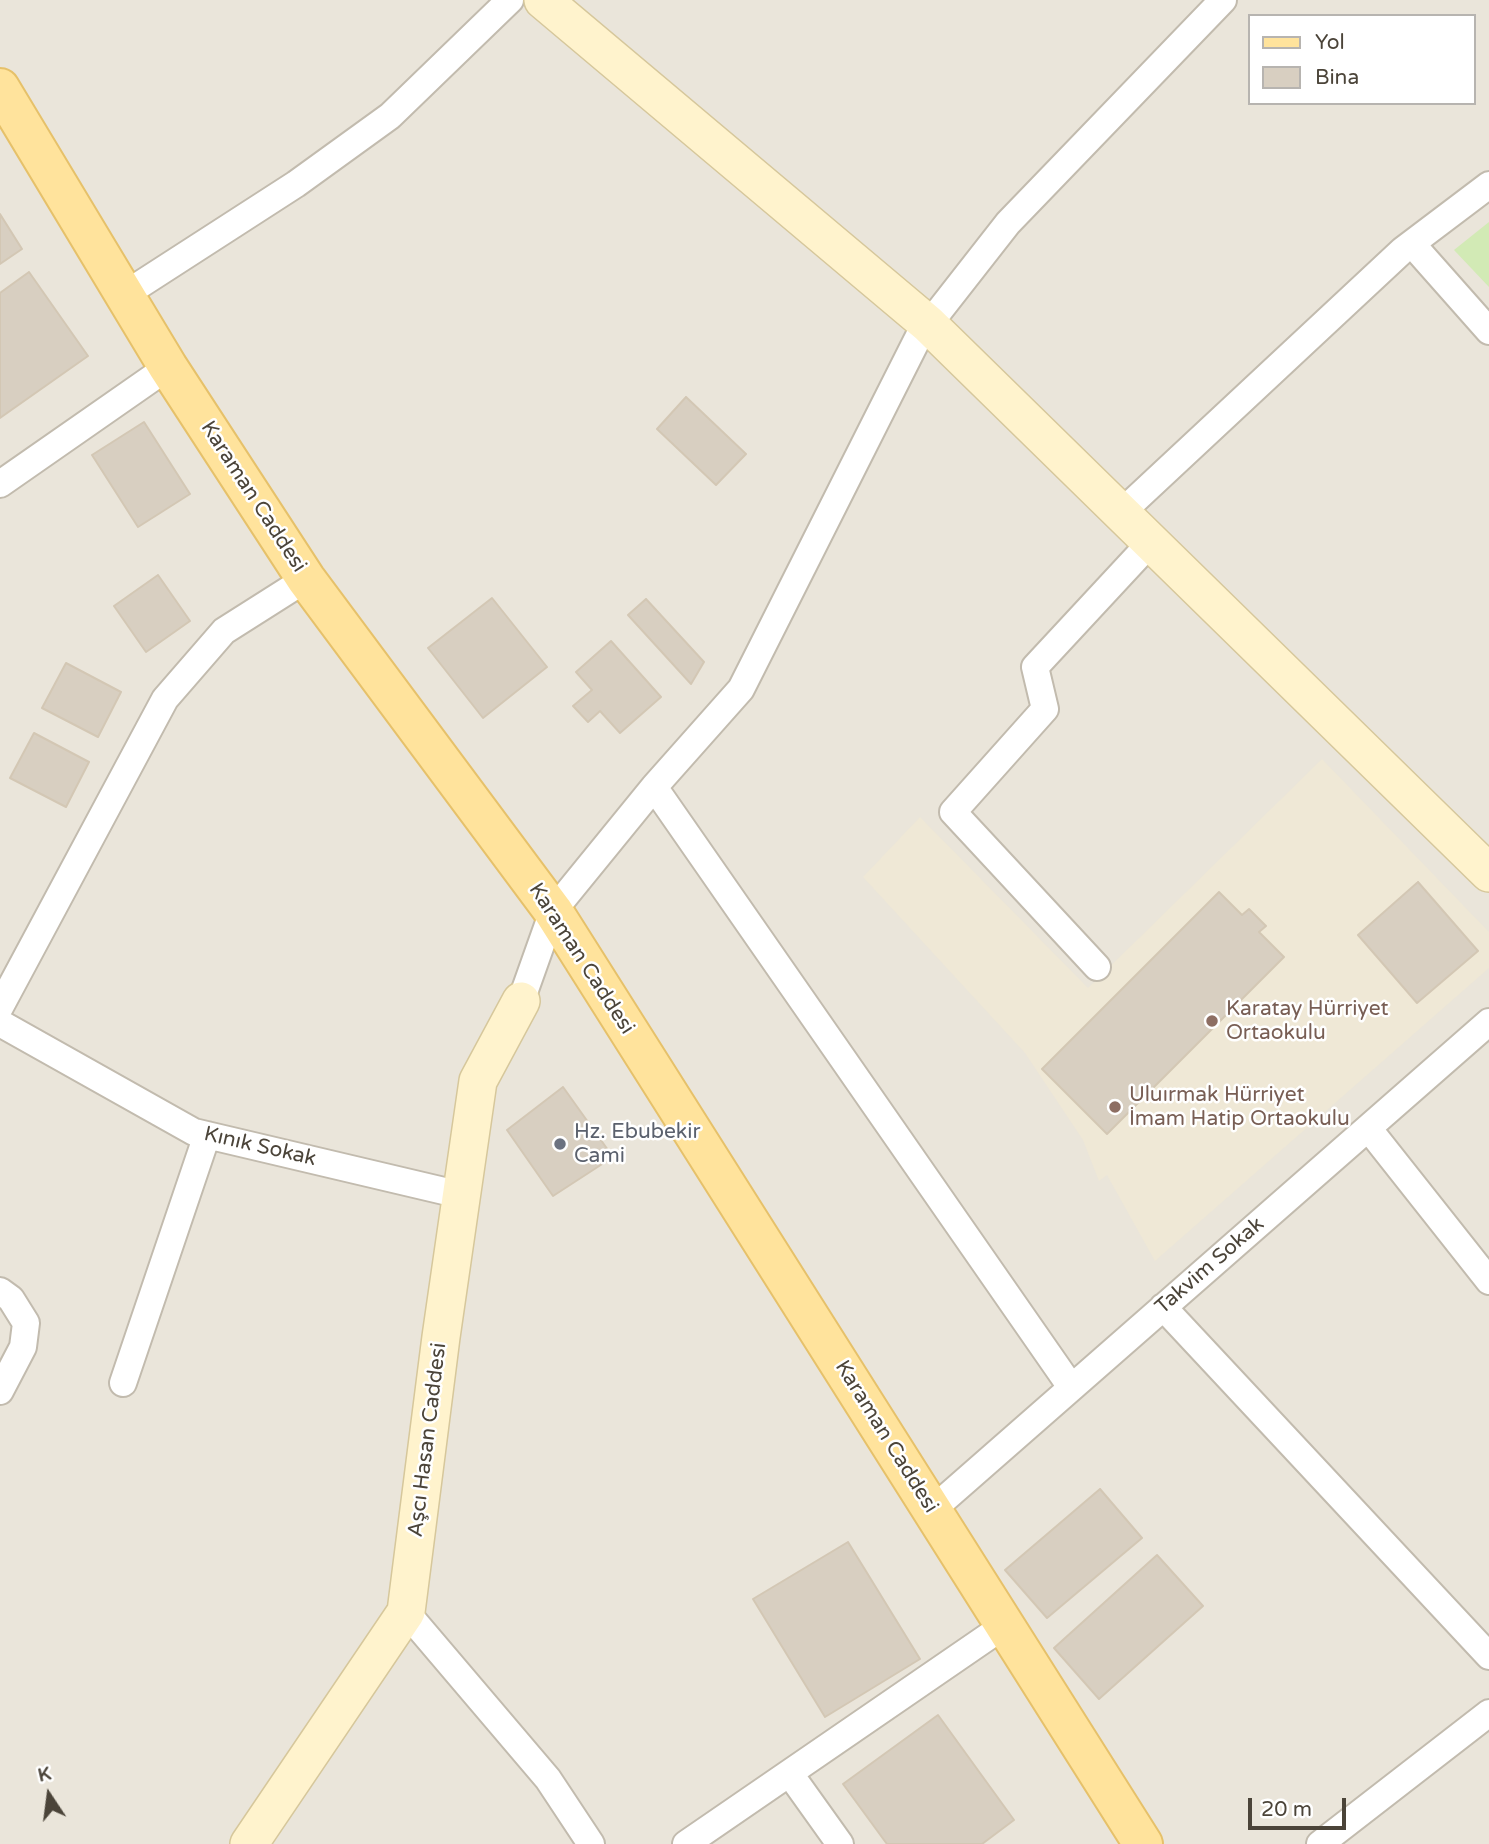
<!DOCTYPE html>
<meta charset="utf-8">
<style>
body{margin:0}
#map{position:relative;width:1489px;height:1844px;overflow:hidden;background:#f6f3ec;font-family:"Varela Round",sans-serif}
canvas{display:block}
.legend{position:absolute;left:1248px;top:14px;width:228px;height:91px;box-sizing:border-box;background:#fff;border:2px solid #b7b4b0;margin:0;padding:9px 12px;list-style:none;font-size:21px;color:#4b4439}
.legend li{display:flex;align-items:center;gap:14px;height:35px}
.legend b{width:35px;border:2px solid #b7b4b0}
.north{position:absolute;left:14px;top:1760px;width:70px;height:70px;-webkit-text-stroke:5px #fff;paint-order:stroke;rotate:347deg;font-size:19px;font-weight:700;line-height:28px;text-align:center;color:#4b4439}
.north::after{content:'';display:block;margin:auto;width:24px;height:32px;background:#4b4439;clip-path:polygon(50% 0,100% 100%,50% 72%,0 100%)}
.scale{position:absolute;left:1248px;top:1798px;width:98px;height:32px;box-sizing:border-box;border:4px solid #4b4439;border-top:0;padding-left:9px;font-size:21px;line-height:24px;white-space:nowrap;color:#4b4439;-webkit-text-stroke:5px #fff;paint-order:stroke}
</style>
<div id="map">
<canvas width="1489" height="1844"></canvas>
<ul class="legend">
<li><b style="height:9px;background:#ffe39c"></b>Yol</li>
<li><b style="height:19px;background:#d8cfc1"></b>Bina</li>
</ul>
<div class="north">K</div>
<div class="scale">20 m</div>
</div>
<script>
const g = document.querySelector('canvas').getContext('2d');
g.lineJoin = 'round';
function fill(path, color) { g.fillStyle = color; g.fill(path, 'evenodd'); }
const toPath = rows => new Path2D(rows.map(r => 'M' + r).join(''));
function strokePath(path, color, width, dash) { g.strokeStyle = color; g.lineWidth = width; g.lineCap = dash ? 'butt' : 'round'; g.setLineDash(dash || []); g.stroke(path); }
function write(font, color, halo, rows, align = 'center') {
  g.font = font + ' "Varela Round",sans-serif'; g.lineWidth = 5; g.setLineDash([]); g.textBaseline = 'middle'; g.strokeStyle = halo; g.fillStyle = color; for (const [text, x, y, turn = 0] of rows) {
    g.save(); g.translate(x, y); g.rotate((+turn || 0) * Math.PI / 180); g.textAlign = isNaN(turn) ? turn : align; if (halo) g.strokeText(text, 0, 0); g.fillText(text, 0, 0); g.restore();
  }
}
fill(toPath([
 [0,0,1489,0,1489,1844,0,1844],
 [1249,16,1473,16,1473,103,1249,103]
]), '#eae5da');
fill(toPath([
 [1322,759,1489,932,1489,968,1155,1261,1107,1175,1099,1181,1083,1140,1025,1053,863,877,920,817,1088,988]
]), '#efe8d6');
fill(toPath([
 [1489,222,1489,287,1454,250]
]), '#d2eab5');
const building = toPath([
 [0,214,22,249,0,264,0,214],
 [29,272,88,356,0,418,0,293,29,272],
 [686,397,746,454,716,485,657,429,686,397],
 [144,422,190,494,138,527,92,455,144,422],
 [158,575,190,621,146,652,114,606,158,575],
 [492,598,547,667,483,718,428,648,492,598],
 [646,599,704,662,691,684,628,615,646,599],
 [611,641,661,697,620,733,600,711,588,722,573,706,592,690,576,672,611,641],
 [66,663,121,692,98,737,42,708,66,663],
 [34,733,89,762,66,807,10,778,34,733],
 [1418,882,1478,951,1417,1003,1358,935,1418,882],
 [1219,892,1242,915,1249,909,1266,926,1259,932,1284,957,1107,1134,1042,1069,1219,892],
 [563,1087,613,1157,553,1196,507,1130,563,1087],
 [1100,1489,1142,1538,1047,1618,1005,1570,1100,1489],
 [848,1542,920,1659,825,1717,753,1599,848,1542],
 [1157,1555,1203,1606,1099,1699,1054,1648,1157,1555],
 [938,1715,1014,1820,982,1844,887,1844,843,1784,938,1715]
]);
fill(building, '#d8cfc1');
strokePath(building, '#d3c7b4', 2);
const street = toPath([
 [1412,244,1489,331],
 [124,295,296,184,390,116,510,0],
 [0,484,168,367],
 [1122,512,1403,250,1489,185],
 [654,787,1071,1387],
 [1097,967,953,812,1045,709,1035,667,1152,541],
 [521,1001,553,911,654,787,741,689,918,338,1008,223,1223,0],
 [0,1007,165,699,224,631,306,579],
 [0,1023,194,1132,461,1195],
 [1368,1128,1489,1281],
 [0,1291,11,1299,26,1323,23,1347,0,1391],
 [1163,1307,1489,1656],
 [123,1383,207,1135],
 [932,1510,1489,1022],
 [406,1612,548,1779,591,1844],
 [790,1774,840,1844],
 [686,1844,1005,1625],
 [1320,1844,1489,1713]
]);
const secondary = toPath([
 [543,0,928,324,1489,873],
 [249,1844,406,1612,441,1337,478,1081,521,1001]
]);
const primary = toPath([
 [0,88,168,367,306,579,553,911,1143,1844]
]);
strokePath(street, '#c2bbae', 30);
strokePath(secondary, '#d6c79b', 40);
strokePath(primary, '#e6c16a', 42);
strokePath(street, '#fff', 26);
strokePath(secondary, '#fff3cd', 37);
strokePath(primary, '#ffe39c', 38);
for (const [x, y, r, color] of [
 [1212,1021,7,"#8d6e63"],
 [1115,1107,7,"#8d6e63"],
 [560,1144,7,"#6b7280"]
]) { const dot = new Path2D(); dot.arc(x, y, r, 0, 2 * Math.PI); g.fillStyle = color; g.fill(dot); strokePath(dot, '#fff', 2.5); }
write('21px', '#4b4439', '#fff', [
 ["Karaman Caddesi",253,497,57],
 ["Karaman Caddesi",581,959,57],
 ["Kınık Sokak",260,1147,13],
 ["Takvim Sokak",1210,1266,-41],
 ["Karaman Caddesi",886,1437,58],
 ["Aşcı Hasan Caddesi",428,1440,-83]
]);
write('21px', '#785e54', '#fff', [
 ["Karatay Hürriyet",1226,1009],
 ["Ortaokulu",1226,1033],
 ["Uluırmak Hürriyet",1129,1095],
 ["İmam Hatip Ortaokulu",1129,1119]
], 'left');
write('21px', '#5b616d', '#fff', [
 ["Hz. Ebubekir",574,1132],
 ["Cami",574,1156]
], 'left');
</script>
